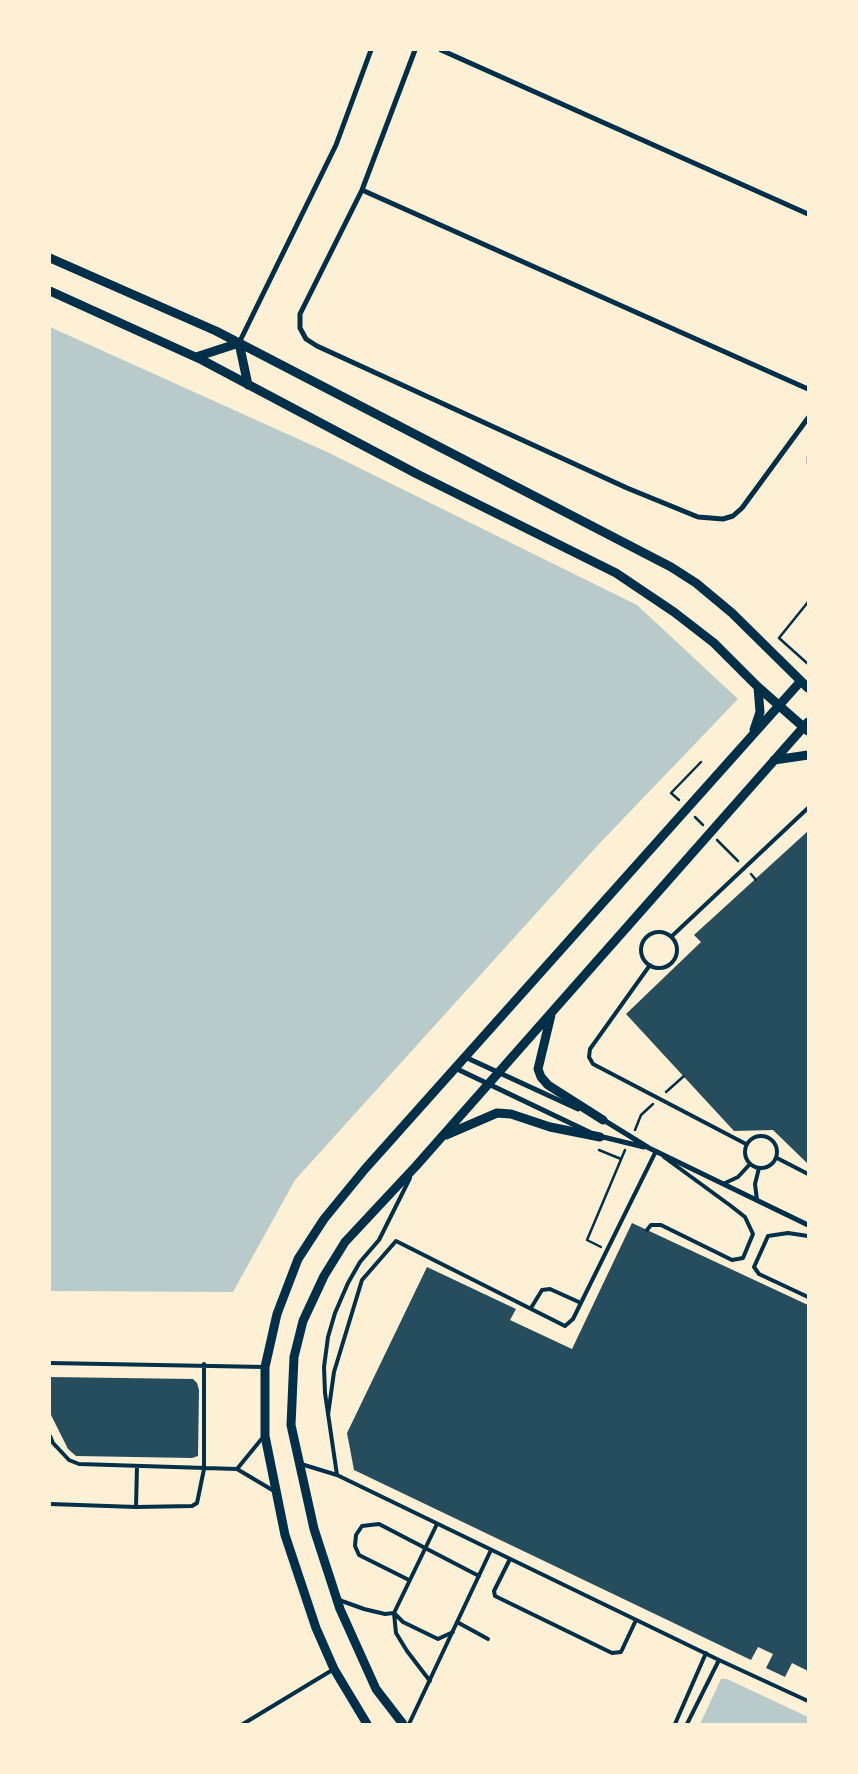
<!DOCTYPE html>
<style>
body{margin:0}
#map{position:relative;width:858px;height:1774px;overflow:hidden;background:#fdf0d5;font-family:Jost,sans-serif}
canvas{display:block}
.frame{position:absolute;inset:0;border:51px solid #fdf0d5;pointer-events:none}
</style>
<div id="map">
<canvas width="858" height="1774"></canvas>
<div class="frame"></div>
</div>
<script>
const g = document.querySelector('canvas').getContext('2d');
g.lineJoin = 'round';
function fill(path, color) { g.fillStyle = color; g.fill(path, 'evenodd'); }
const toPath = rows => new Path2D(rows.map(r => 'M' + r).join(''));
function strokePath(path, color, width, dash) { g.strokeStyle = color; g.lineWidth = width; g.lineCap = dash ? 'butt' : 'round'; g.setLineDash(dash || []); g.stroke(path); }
fill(toPath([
 [50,327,327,452,637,605,738,699,597,846,295,1180,233,1292,50,1291],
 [721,1679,727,1679,808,1717,808,1724,700,1724]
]), '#b9caca');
fill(toPath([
 [808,831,808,1164,773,1130,734,1131,626,1014,701,942,694,935],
 [632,1223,808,1305,808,1671,792,1663,785,1677,766,1668,773,1654,758,1647,751,1660,354,1470,347,1433,427,1267,516,1309,510,1320,572,1349],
 [50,1377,193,1379,197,1383,199,1390,198,1456,192,1458,76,1456,68,1449,50,1413]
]), '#264d5e');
strokePath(toPath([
 [808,456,808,464],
 [808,602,779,638,808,664],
 [679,800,671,793,701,762],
 [695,817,703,825],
 [717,840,738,861],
 [751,874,756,880],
 [666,1092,684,1076],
 [635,1130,641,1115,653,1104],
 [599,1150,621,1159],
 [601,1247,587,1240,625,1150]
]), '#003049', 2.5);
strokePath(toPath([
 '641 950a18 18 0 1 1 36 0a18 18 0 1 1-36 0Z',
 [671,937,808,808],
 [650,965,590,1049,589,1057,593,1064,746,1144],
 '745 1152a16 16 0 1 1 32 0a16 16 0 1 1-32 0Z',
 [777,1158,808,1174],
 [723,1184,738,1177,750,1164],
 [757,1200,755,1184,759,1168],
 [647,1230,651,1225,661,1225,732,1260,743,1258,753,1234,745,1217,731,1206,664,1157],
 [808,1236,788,1233,768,1236,754,1267,759,1274,808,1297],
 [531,1308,542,1290,550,1289,581,1303],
 [50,1363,265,1367],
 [328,1415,334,1372,362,1280,396,1241,565,1326,573,1319,656,1151,658,1153],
 [50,1436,53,1443,69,1460,79,1464,237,1469,274,1491],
 [301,1464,337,1475,719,1660,808,1701],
 [237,1469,264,1436],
 [337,1475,325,1393,324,1367,328,1337,335,1313,348,1283,360,1262,379,1240,410,1178],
 [50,1504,136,1507,192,1506,197,1503,204,1469,204,1364],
 [136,1507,137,1466],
 [510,1559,494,1591,495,1596,612,1653,621,1652,636,1620],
 [409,1580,359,1555,355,1546,356,1535,362,1526,379,1524,479,1576],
 [339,1600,364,1609,385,1614,394,1613,437,1524],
 [394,1613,396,1633,407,1651,430,1681],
 [394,1613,403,1622,438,1639,453,1632],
 [457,1622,488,1639],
 [243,1724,334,1669],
 [409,1724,491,1550],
 [675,1724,706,1653],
 [687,1724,719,1660]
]), '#003049', 4);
strokePath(toPath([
 [415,50,362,190,300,314,300,328,306,339,317,346,627,488,698,517,723,519,733,516,742,508,808,418],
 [441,50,808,214],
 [362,190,808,389],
 [239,343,336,145,371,50],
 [465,1057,578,1109],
 [455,1068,589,1132],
 [602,1119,649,1148,808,1225],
 [599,1136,644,1147]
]), '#003049', 5);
strokePath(toPath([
 [50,258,216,331,671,567,696,583,732,613,808,688],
 [50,291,202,360,417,474,616,573,674,612,714,643,758,687,808,731],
 [239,343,248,385],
 [196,357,239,343],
 [754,730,760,712,758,687],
 [774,760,808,755],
 [551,1015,538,1069,541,1077,548,1085,603,1120],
 [446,1135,497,1113,511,1114,550,1127,600,1137],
 [367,1724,334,1669,316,1628,285,1535,265,1436,265,1367,277,1314,298,1259,324,1219,365,1169,800,682],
 [403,1724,376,1689,340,1609,314,1529,291,1425,294,1357,303,1321,324,1276,345,1242,416,1166,808,722]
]), '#003049', 9);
</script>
